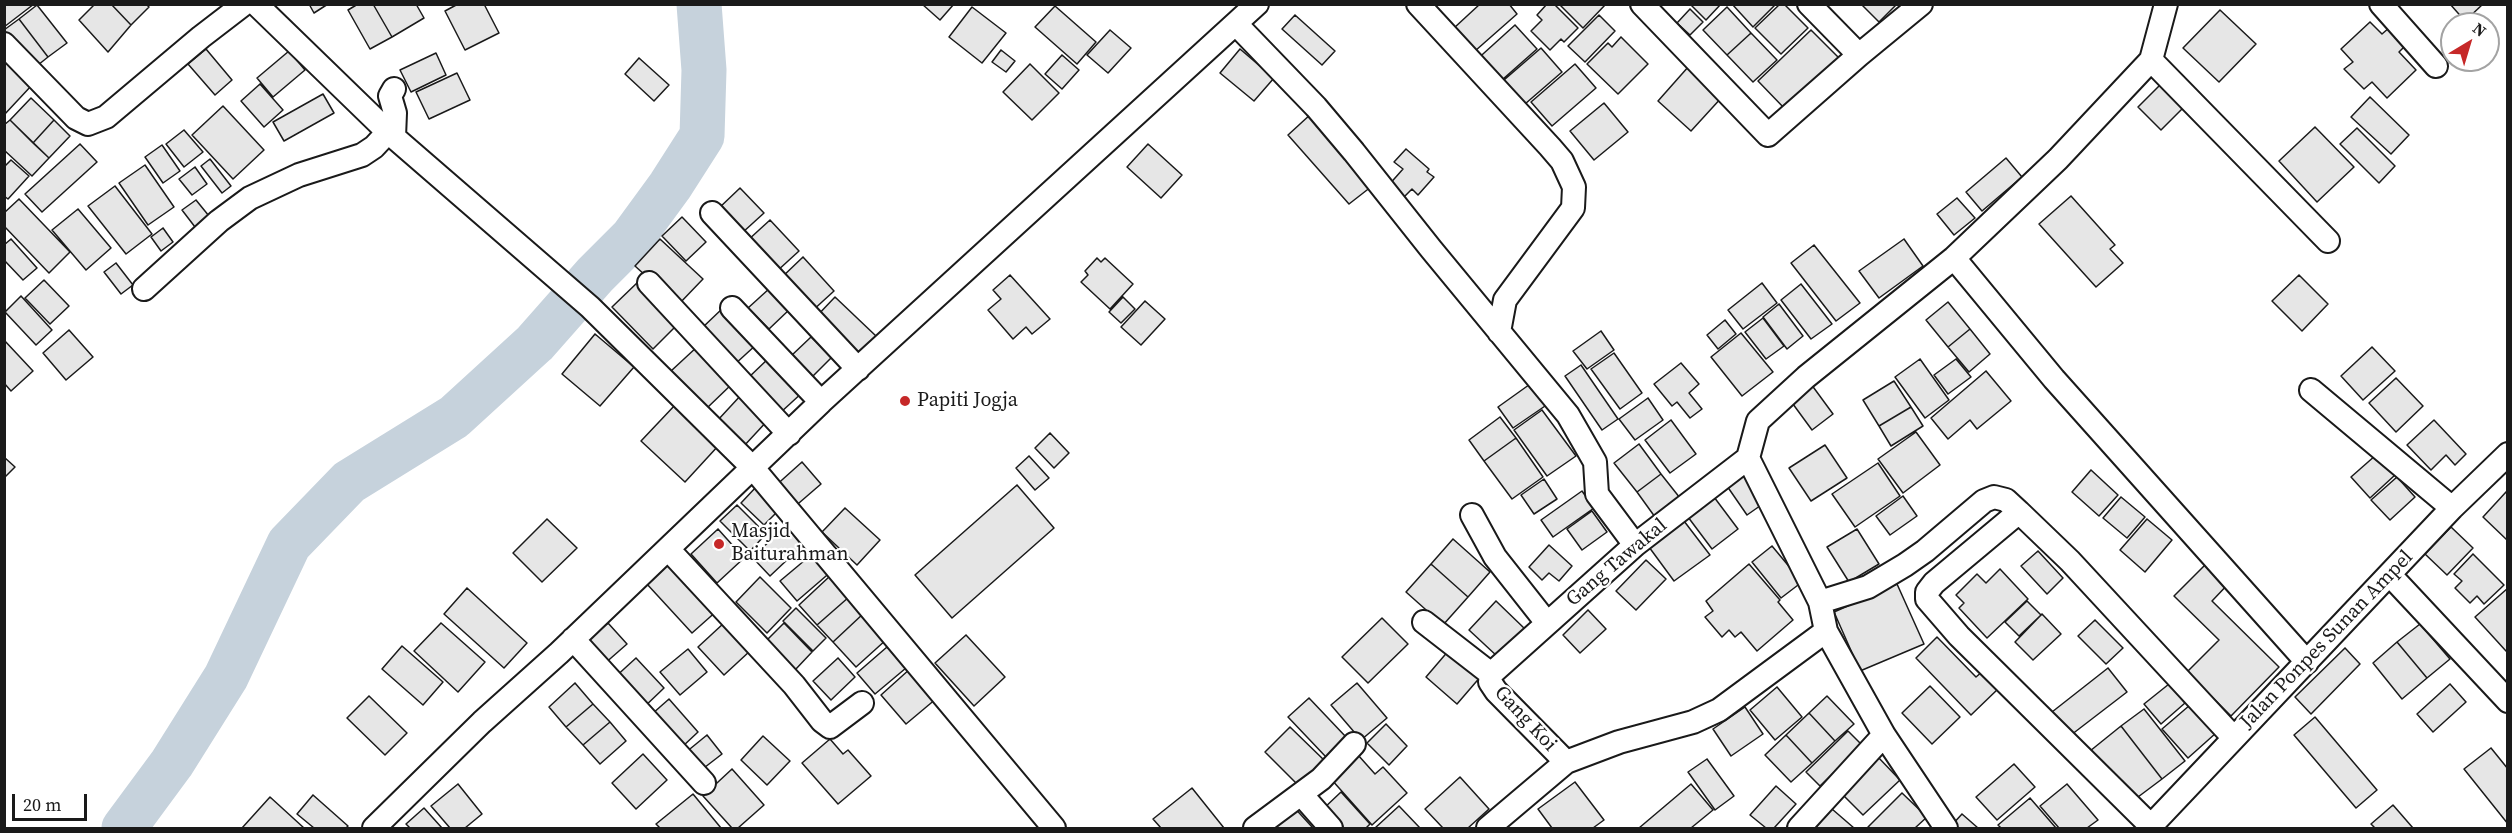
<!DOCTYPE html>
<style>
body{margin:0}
#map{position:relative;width:2512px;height:833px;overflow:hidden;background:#fff;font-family:"Source Serif 4",serif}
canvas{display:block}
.frame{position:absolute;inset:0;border:6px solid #1a1a1a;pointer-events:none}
.north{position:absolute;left:2440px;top:12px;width:60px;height:60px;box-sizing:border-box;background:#fff;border:2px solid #a3a3a3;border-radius:50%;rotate:38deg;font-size:16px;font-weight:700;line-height:24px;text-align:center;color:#1a1a1a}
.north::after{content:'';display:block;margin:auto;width:21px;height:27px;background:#c62828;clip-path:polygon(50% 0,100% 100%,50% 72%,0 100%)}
.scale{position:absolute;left:12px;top:794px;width:75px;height:27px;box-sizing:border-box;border:3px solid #1a1a1a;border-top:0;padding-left:8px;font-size:18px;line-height:21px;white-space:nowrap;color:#1a1a1a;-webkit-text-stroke:4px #fff;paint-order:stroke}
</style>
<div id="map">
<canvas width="2512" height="833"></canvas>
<div class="frame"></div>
<div class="north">N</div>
<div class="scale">20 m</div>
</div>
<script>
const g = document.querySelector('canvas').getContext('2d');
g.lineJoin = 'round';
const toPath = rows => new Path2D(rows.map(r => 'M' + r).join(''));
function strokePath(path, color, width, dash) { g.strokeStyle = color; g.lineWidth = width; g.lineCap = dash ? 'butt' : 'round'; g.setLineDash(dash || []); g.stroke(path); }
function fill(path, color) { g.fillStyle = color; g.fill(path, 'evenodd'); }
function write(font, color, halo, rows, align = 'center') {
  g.font = font + ' "Source Serif 4",serif'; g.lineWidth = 4.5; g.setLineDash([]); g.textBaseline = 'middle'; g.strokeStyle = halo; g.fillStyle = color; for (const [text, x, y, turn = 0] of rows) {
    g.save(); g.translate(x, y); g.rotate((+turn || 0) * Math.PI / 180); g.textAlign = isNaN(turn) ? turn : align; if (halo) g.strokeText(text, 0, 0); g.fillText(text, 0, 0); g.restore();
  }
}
strokePath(toPath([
 [124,828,172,763,226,677,289,544,349,482,454,417,535,343,595,275,632,238,670,186,702,136,704,70,699,4]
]), '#c6d2dc', 45);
const building = toPath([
 [4,4,34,4,4,27,4,4],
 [95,4,111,4,131,25,108,52,79,20,95,4],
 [111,4,146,4,149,7,131,25,111,4],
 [309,4,328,4,314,13,309,4],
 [358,4,373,4,392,37,370,49,348,10,358,4],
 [373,4,416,4,424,18,392,37,373,4],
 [458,4,484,4,499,33,465,50,445,11,458,4],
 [922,4,954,4,940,20,922,4],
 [1480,4,1509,4,1517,14,1475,51,1454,28,1480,4],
 [1547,4,1554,4,1578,28,1564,42,1561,39,1550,50,1531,31,1542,20,1537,15,1547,4],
 [1559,4,1606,4,1583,28,1559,4],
 [1690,4,1721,4,1706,20,1690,4],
 [1732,4,1776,4,1753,27,1732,4],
 [1780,4,1784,4,1808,28,1781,54,1755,28,1780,4],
 [1861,4,1897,4,1879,22,1861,4],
 [2450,4,2483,4,2465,21,2450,4],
 [37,5,67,43,48,57,19,19,37,5],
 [1055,6,1096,42,1077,64,1035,27,1055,6],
 [972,7,1006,33,982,63,949,37,972,7],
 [1727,7,1751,33,1727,55,1703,30,1727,7],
 [1690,9,1703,22,1690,35,1677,23,1690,9],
 [2220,10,2256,44,2219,82,2183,48,2220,10],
 [1295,15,1335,51,1322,65,1282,29,1295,15],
 [1599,15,1615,31,1585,62,1568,46,1599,15],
 [19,19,48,57,33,69,4,33,4,30,19,19],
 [2370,22,2382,34,2390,27,2406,45,2399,52,2416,70,2387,98,2372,82,2364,89,2344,69,2353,62,2341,49,2370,22],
 [1515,25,1537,49,1494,87,1473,63,1515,25],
 [1110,30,1131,48,1108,73,1087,55,1110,30],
 [1811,30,1839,58,1786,110,1758,81,1811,30],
 [1751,33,1777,60,1753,82,1727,55,1751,33],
 [1621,37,1648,64,1618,94,1587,64,1608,43,1612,47,1621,37],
 [1541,48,1562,72,1525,104,1504,80,1541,48],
 [206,49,232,80,215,95,188,64,206,49],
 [1240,49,1274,78,1254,101,1220,73,1240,49],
 [1001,50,1015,61,1006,72,992,62,1001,50],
 [289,51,305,70,273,97,257,78,289,51],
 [436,53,446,75,411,92,400,70,436,53],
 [1062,55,1079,70,1062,89,1045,74,1062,55],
 [639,58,669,85,654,101,625,74,639,58],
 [4,60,32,85,4,115,4,60],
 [1030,64,1059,93,1032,120,1003,92,1030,64],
 [1575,64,1596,88,1552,126,1531,102,1575,64],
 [1689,66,1723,96,1691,131,1658,101,1689,66],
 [457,73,470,100,429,119,416,92,457,73],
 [2163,82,2186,105,2161,130,2138,107,2163,82],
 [260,84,283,110,264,127,241,101,260,84],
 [323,94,334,113,284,141,273,122,323,94],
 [2370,97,2409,135,2391,154,2351,117,2370,97],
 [31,98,54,120,33,143,10,120,31,98],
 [1604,103,1628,132,1594,160,1570,131,1604,103],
 [223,106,264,150,233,179,192,135,223,106],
 [1312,113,1376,183,1349,204,1288,135,1312,113],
 [10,120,49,158,32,176,4,150,4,125,10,120],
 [54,120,70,136,49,158,33,143,54,120],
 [2315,127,2354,167,2317,202,2279,161,2315,127],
 [2357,128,2395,166,2379,183,2340,144,2357,128],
 [184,130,203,152,184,167,166,144,184,130],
 [80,144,97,162,42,212,25,194,80,144],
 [1148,144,1182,175,1161,198,1127,167,1148,144],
 [162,145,180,171,163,183,145,157,162,145],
 [1406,149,1429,169,1427,172,1434,177,1418,195,1412,189,1401,200,1387,187,1403,169,1394,162,1406,149],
 [2006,158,2022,177,1982,211,1966,192,2006,158],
 [210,159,231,186,222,193,201,166,210,159],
 [11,160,29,176,8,199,4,196,4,167,11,160],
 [145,165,174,207,148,225,119,183,145,165],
 [195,167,207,184,192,195,179,179,195,167],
 [115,186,152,234,126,254,88,206,115,186],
 [740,188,764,213,742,233,718,209,740,188],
 [2071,196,2115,245,2110,249,2123,263,2096,287,2039,224,2071,196],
 [1957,198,1975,218,1954,235,1937,214,1957,198],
 [19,199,70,252,49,273,4,226,4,213,19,199],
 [196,200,209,216,195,227,182,210,196,200],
 [78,209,111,248,86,270,52,230,78,209],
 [682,217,706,242,686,261,662,236,682,217],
 [770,220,799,251,776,272,747,241,770,220],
 [163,228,173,242,161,251,151,237,163,228],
 [11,239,37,268,23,280,4,260,4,245,11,239],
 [660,239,703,279,678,305,635,266,660,239],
 [1904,239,1923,266,1879,298,1859,271,1904,239],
 [1814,245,1860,303,1836,321,1791,263,1814,245],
 [803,257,834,291,811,312,780,279,803,257],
 [1097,258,1101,262,1105,258,1133,284,1110,309,1081,282,1088,275,1085,271,1097,258],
 [116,263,133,285,121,294,104,272,116,263],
 [1010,275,1050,319,1032,334,1026,327,1013,339,988,310,1001,299,993,290,1010,275],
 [2299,275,2328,304,2302,331,2272,301,2299,275],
 [44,280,69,306,50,324,25,298,44,280],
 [639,281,680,322,653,349,612,307,639,281],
 [1762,283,1777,303,1743,329,1728,310,1762,283],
 [1801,284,1832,324,1811,339,1781,300,1801,284],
 [770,288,790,309,769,329,748,308,770,288],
 [21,296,52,330,36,345,5,312,21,296],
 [835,297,876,336,855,358,814,319,835,297],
 [1123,297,1135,309,1121,323,1109,312,1123,297],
 [1145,301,1165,319,1141,345,1121,327,1145,301],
 [1948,302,1970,329,1948,347,1926,320,1948,302],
 [1779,304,1803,336,1787,349,1763,317,1779,304],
 [724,307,757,344,734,365,702,328,724,307],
 [1763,318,1784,346,1766,359,1745,332,1763,318],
 [1725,320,1736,334,1718,349,1707,335,1725,320],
 [1970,329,1990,354,1969,372,1948,347,1970,329],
 [69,330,93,357,66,380,43,353,69,330],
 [1601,331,1614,350,1587,369,1573,351,1601,331],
 [1741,333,1773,372,1742,396,1711,357,1741,333],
 [595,334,634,367,600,406,562,374,595,334],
 [811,337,832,357,812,377,791,356,811,337],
 [4,340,33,371,11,391,4,383,4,340],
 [698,346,733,383,707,408,671,371,698,346],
 [2372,347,2395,371,2363,400,2341,376,2372,347],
 [1614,353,1642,393,1620,409,1591,369,1614,353],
 [770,357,804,391,780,413,747,379,770,357],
 [1920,359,1949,400,1925,418,1895,377,1920,359],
 [1956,359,1971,377,1948,394,1934,375,1956,359],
 [1681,363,1699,384,1689,393,1702,409,1690,418,1677,402,1672,406,1654,384,1681,363],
 [1581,365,1618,419,1602,430,1565,376,1581,365],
 [1986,371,2011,401,1977,429,1970,420,1948,439,1931,418,1986,371],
 [2396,378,2423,406,2396,432,2369,403,2396,378],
 [1894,381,1911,407,1879,426,1863,400,1894,381],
 [1533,382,1548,404,1513,428,1498,407,1533,382],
 [1811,384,1833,414,1812,430,1790,400,1811,384],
 [742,394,769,419,743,447,717,421,742,394],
 [1648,398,1663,420,1635,440,1619,419,1648,398],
 [676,404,719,445,685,482,641,441,676,404],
 [1911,407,1923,426,1891,446,1879,426,1911,407],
 [1542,410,1576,456,1547,476,1514,430,1542,410],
 [1500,417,1516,438,1484,461,1469,440,1500,417],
 [1671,420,1696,454,1670,473,1645,440,1671,420],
 [2434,420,2466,454,2455,465,2446,455,2431,470,2407,445,2434,420],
 [1916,432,1940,465,1903,493,1878,459,1916,432],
 [1050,433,1069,453,1054,468,1035,448,1050,433],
 [1516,438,1543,477,1512,499,1484,461,1516,438],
 [1639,444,1661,474,1637,492,1614,463,1639,444],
 [1825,445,1847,478,1811,501,1789,468,1825,445],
 [2376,455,2395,475,2370,498,2351,477,2376,455],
 [1029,456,1049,478,1035,490,1016,468,1029,456],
 [4,457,15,467,4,478,4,457],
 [802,462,821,484,792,509,773,488,802,462],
 [1878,463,1900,496,1855,527,1832,494,1878,463],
 [2091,470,2118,495,2099,516,2072,492,2091,470],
 [1747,472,1767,501,1747,515,1727,486,1747,472],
 [1661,474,1680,498,1655,517,1637,492,1661,474],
 [2397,477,2415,497,2390,520,2371,500,2397,477],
 [1544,479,1557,499,1534,514,1521,495,1544,479],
 [1017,485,1054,528,952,618,915,575,1017,485],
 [757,486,780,509,764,525,741,503,757,486],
 [1582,491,1594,508,1553,537,1541,520,1582,491],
 [2506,492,2508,494,2507,540,2483,517,2506,492],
 [1903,496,1917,516,1890,535,1876,516,1903,496],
 [1714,497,1738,529,1712,549,1688,517,1714,497],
 [2121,497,2145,517,2127,538,2103,518,2121,497],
 [737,505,766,534,750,551,720,521,737,505],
 [845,508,880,540,857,565,822,532,845,508],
 [1592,511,1607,532,1582,550,1567,529,1592,511],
 [547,519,577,548,542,582,513,553,547,519],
 [2147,519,2172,540,2145,572,2120,550,2147,519],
 [1684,521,1710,555,1674,581,1649,547,1684,521],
 [789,524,806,542,770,576,752,557,789,524],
 [2451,527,2473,548,2447,575,2425,554,2451,527],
 [718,529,744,558,717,583,691,554,718,529],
 [1857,529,1879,564,1849,582,1827,547,1857,529],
 [1453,539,1490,572,1468,597,1431,564,1453,539],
 [1549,545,1572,566,1559,581,1549,573,1542,580,1529,567,1549,545],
 [1772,546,1802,582,1781,598,1752,562,1772,546],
 [817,550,833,570,797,601,780,581,817,550],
 [2038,551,2063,578,2047,594,2021,566,2038,551],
 [2473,554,2504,585,2484,604,2477,596,2470,603,2455,588,2462,581,2454,574,2473,554],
 [673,559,719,609,692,633,646,583,673,559],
 [2211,559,2232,580,2212,601,2279,667,2231,716,2187,672,2219,640,2174,596,2211,559],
 [1646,560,1666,579,1636,610,1616,591,1646,560],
 [1431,564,1468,597,1443,625,1406,592,1431,564],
 [1749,564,1780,600,1778,602,1793,620,1757,651,1741,632,1735,637,1729,630,1722,637,1705,617,1713,611,1706,601,1749,564],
 [2000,569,2028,599,1987,638,1959,608,1964,603,1956,595,1977,574,1986,583,2000,569],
 [830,576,849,597,817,625,799,605,830,576],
 [760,577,791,608,767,633,736,602,760,577],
 [1897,584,1924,644,1860,671,1834,612,1897,584],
 [467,588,527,643,504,668,444,614,467,588],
 [2508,588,2508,650,2506,651,2475,617,2508,588],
 [849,597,864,613,833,642,817,625,849,597],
 [1496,601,1525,629,1498,657,1469,630,1496,601],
 [2027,601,2041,615,2019,636,2005,622,2027,601],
 [796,608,826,638,813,651,783,621,796,608],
 [1588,610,1606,629,1580,653,1563,635,1588,610],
 [864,613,887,639,856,667,833,642,864,613],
 [2042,614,2061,634,2033,660,2015,642,2042,614],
 [1382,618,1408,644,1368,683,1342,657,1382,618],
 [2095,620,2123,648,2106,664,2078,636,2095,620],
 [441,623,485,662,458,692,414,651,441,623],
 [608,623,627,644,603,665,584,644,608,623],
 [724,623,750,651,724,675,698,647,724,623],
 [784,623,812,652,795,670,766,641,784,623],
 [2420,624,2450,659,2427,678,2397,642,2420,624],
 [966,635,1005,677,974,706,935,663,966,635],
 [1937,637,1976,677,1983,671,1999,688,1971,715,1916,658,1937,637],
 [2397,642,2427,678,2402,699,2373,663,2397,642],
 [402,646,443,682,423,705,382,669,402,646],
 [887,647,906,668,875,694,857,673,887,647],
 [2345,648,2360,664,2311,714,2295,697,2345,648],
 [688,649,707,672,680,695,660,672,688,649],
 [1450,649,1482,675,1457,704,1426,677,1450,649],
 [636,658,664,688,641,710,613,679,636,658],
 [838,658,855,677,831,700,813,681,838,658],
 [911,668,937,698,906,724,881,695,911,668],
 [2108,668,2127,692,2071,735,2052,712,2108,668],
 [575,683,593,704,566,727,549,707,575,683],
 [1357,683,1387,718,1361,740,1331,705,1357,683],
 [2169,684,2185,703,2161,724,2144,704,2169,684],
 [2450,684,2466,702,2433,732,2417,714,2450,684],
 [1930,686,1960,717,1932,744,1902,713,1930,686],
 [1777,687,1802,717,1775,740,1750,710,1777,687],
 [369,696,407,733,385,755,347,718,369,696],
 [1827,696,1854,724,1835,741,1809,713,1827,696],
 [1309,698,1346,737,1326,757,1288,717,1309,698],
 [669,699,698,732,682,747,652,714,669,699],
 [593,704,610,722,583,745,566,727,593,704],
 [2190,705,2216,733,2188,758,2162,729,2190,705],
 [1745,707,1763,734,1731,756,1713,729,1745,707],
 [2144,709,2185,761,2162,779,2121,726,2144,709],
 [1809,713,1835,741,1812,763,1786,735,1809,713],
 [2315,717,2377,790,2356,808,2294,735,2315,717],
 [610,722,626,741,600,764,583,745,610,722],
 [1386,724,1407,746,1389,765,1367,743,1386,724],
 [2121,726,2162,779,2130,803,2090,751,2121,726],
 [1290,727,1326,762,1301,788,1265,752,1290,727],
 [1848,731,1862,745,1820,786,1806,772,1848,731],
 [707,735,722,754,700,771,685,753,707,735],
 [1786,735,1812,763,1791,782,1765,755,1786,735],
 [763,736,790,761,767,785,741,760,763,736],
 [830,739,843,754,848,750,871,776,838,804,802,763,830,739],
 [2491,748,2508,769,2508,824,2464,769,2491,748],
 [643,754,667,780,636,809,612,783,643,754],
 [1358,755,1375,774,1383,767,1407,793,1372,825,1331,779,1358,755],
 [1877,756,1900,780,1863,815,1839,791,1877,756],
 [1707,759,1734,796,1715,810,1688,772,1707,759],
 [2014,764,2035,787,1997,820,1976,797,2014,764],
 [732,769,764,805,738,828,732,828,703,796,732,769],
 [1460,777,1489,809,1468,828,1443,828,1425,809,1460,777],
 [1575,782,1604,820,1593,828,1552,828,1538,809,1575,782],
 [458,784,482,814,465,828,450,828,431,806,458,784],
 [1691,784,1713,810,1691,828,1639,828,1691,784],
 [2067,784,2098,820,2087,828,2059,828,2040,806,2067,784],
 [1776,786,1796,804,1774,828,1766,828,1750,815,1776,786],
 [1192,788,1224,828,1161,828,1153,819,1192,788],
 [1341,792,1370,824,1366,828,1339,828,1322,810,1341,792],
 [1902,793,1927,817,1915,828,1870,828,1868,827,1902,793],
 [693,794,721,828,660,828,656,824,693,794],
 [313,795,348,826,346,828,314,828,297,814,313,795],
 [270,797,304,828,242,828,270,797],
 [2030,798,2056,828,2001,828,1998,825,2030,798],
 [1291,804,1313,828,1272,828,1291,804],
 [2393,805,2413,828,2375,828,2371,824,2393,805],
 [1399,806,1420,828,1375,828,1399,806],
 [424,808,442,828,410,828,406,824,424,808],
 [1832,809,1854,828,1815,828,1832,809],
 [1962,814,1978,828,1954,828,1951,826,1962,814]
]);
fill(building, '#e6e6e6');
strokePath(building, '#1a1a1a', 1.5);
const street = toPath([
 [256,4,388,132,590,307,753,468,1054,828],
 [1418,4,1550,147,1562,161,1574,187,1573,208,1505,300,1499,332],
 [1642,4,1768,135,1859,55,1921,4],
 [1809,4,1859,55],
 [2381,4,2436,66],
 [1236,24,1316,107,1354,152,1431,249,1568,415,1595,462,1597,494,1635,545],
 [4,44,76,118,88,124,106,117,201,37,244,4],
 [2151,60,2328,241],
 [394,137,395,113,390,96,394,89],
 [712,213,858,369],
 [1954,258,2054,379,2307,662],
 [649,283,789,434],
 [144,289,219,221,250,198,299,175,362,155,374,147,388,132],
 [732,308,821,402],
 [2311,390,2452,508],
 [1472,515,1495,557,1547,623],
 [668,549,794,685,822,721,830,727,862,703],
 [2390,575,2508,701],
 [1820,602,1868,587,1905,565,1925,551,1984,501,1994,497,2006,500,2019,512],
 [1424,622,1491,674],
 [573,639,704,783],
 [1491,674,1635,545,1748,458],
 [1491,674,1490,682,1496,691,1566,762],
 [1301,794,1331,828],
 [2151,826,1959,636,1927,599,1927,592,1934,583,2019,512,2070,561,2233,737],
 [374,828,482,722,559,653,821,402,1257,4],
 [1255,828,1321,779,1354,744],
 [1488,828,1566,762,1619,742,1693,722,1719,710,1826,631],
 [1799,828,1884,735],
 [1946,828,1884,735,1826,631,1820,602,1748,458,1758,421,1806,377,1954,258,2058,159,2151,60,2166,4],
 [2149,828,2452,508,2508,454]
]);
strokePath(street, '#1a1a1a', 26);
strokePath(street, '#fff', 22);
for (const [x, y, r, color] of [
 [905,401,6,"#c62828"],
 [719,544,6,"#c62828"]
]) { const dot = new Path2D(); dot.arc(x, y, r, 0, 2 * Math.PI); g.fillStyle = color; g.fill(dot); strokePath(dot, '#fff', 2); }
write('20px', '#1a1a1a', '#fff', [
 ["Papiti Jogja",917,401],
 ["Masjid",731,532],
 ["Baiturahman",731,555]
], 'left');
write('20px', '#1a1a1a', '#fff', [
 ["Gang Tawakal",1617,563,-40],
 ["Jalan Ponpes Sunan Ampel",2327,640,-46],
 ["Gang Koi",1525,719,47]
]);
</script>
